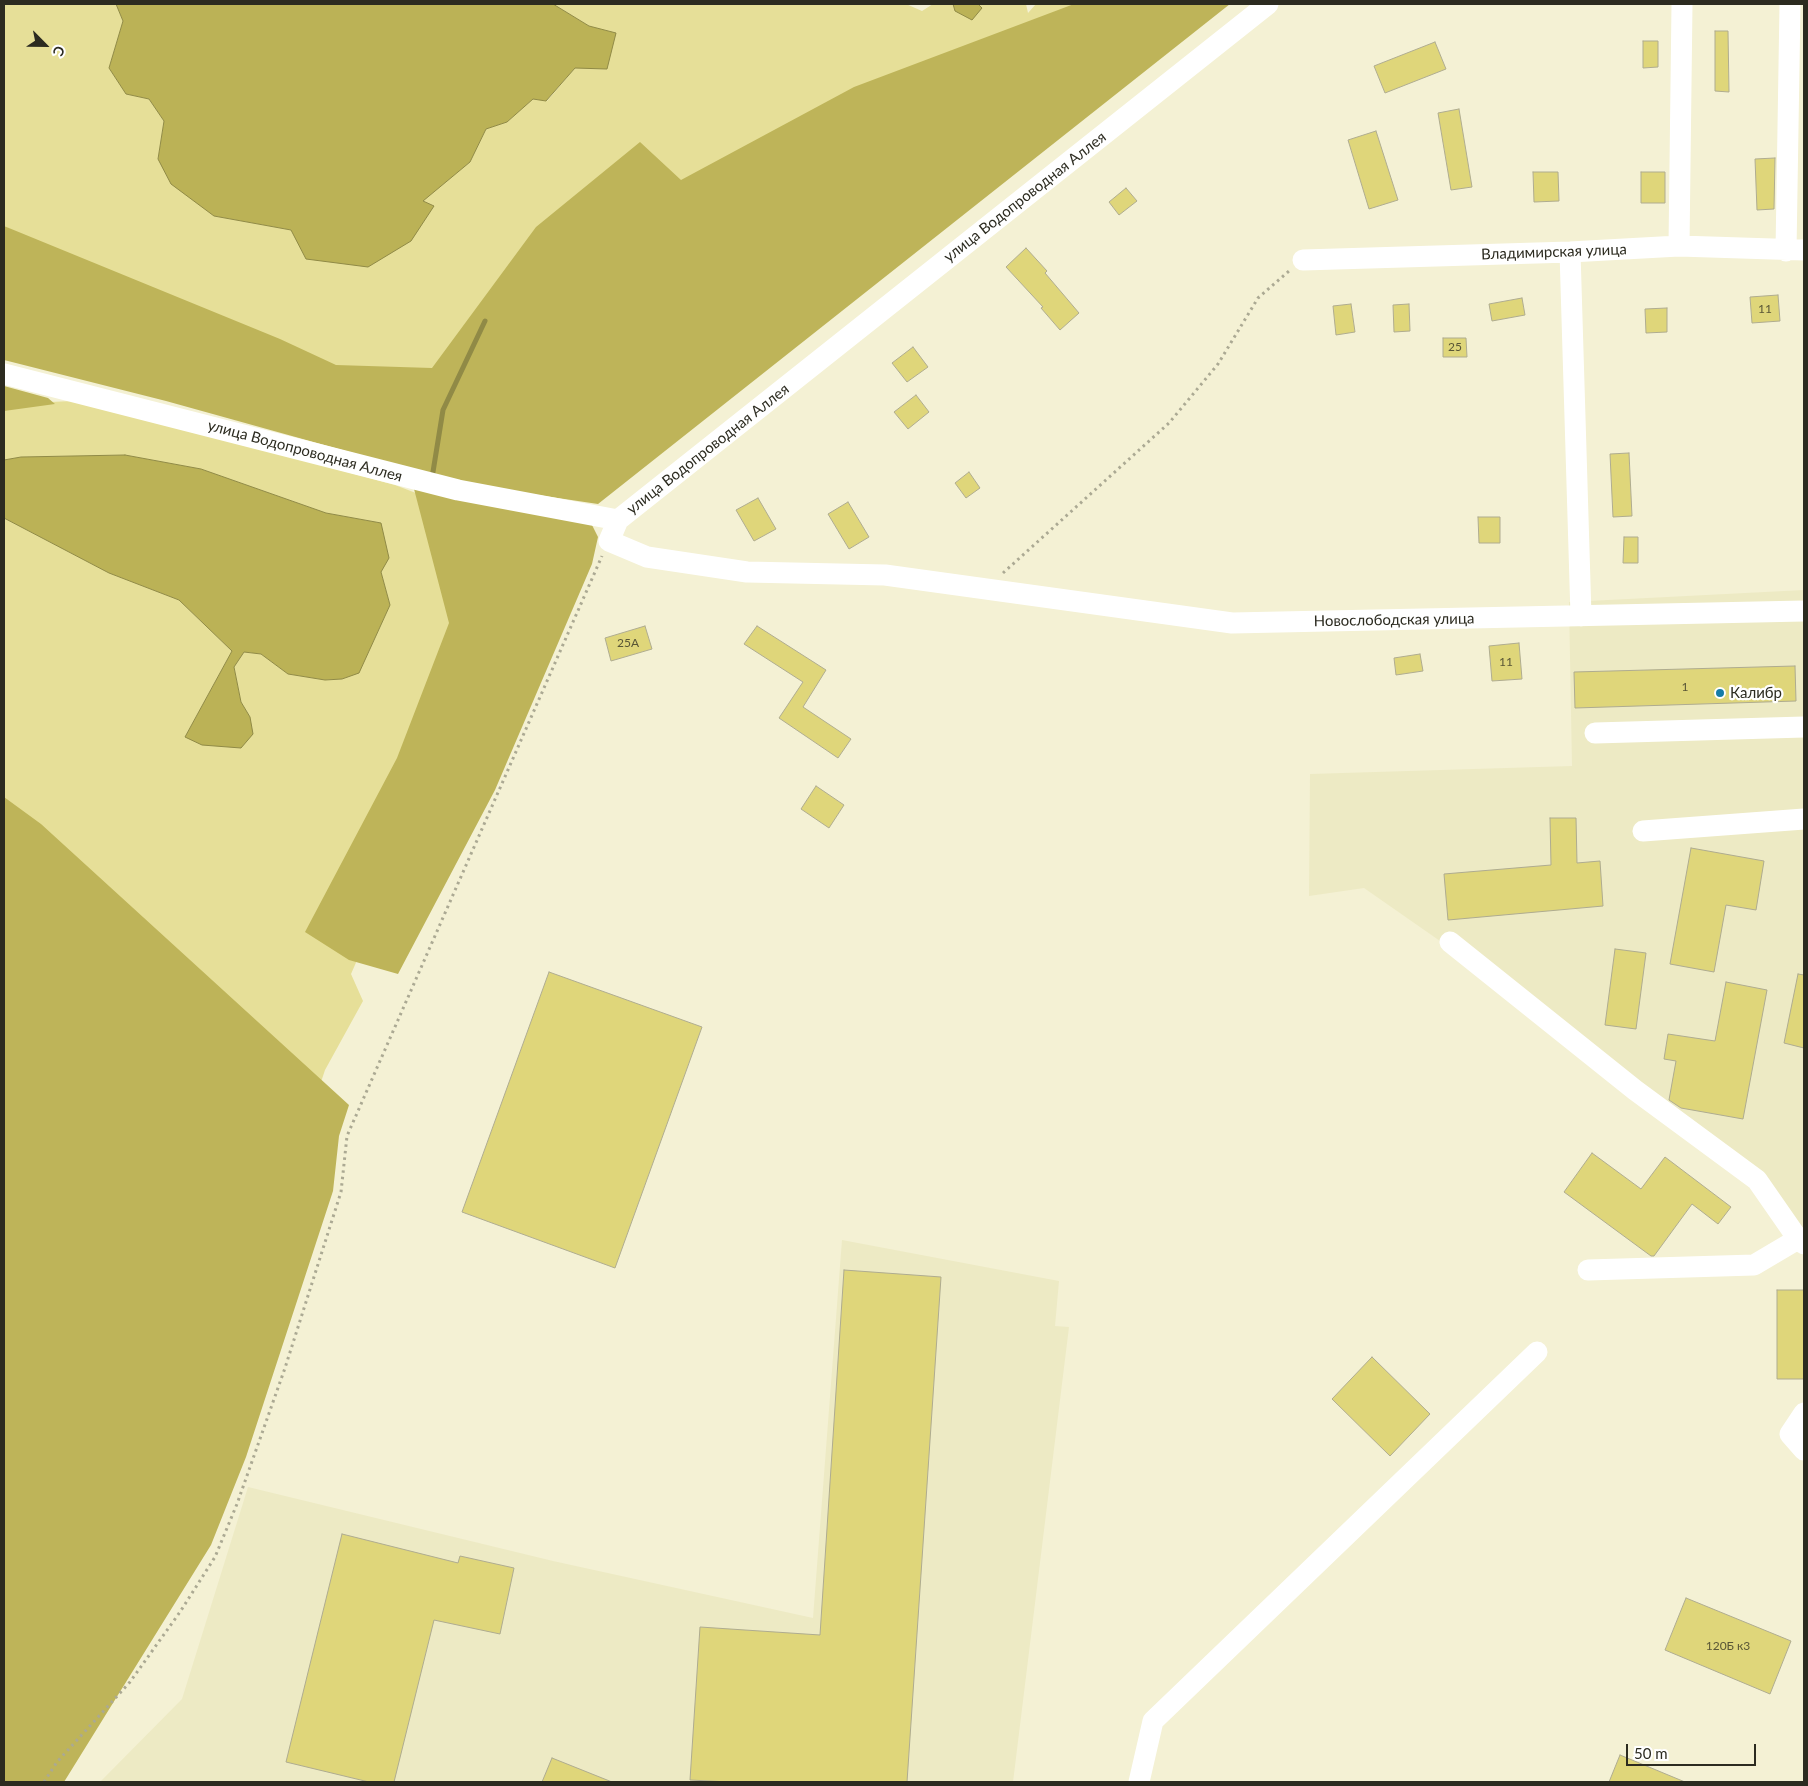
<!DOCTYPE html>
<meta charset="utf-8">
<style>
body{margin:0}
#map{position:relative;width:1808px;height:1786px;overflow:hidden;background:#f4f1d4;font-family:Lato,sans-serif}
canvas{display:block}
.frame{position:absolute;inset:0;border:5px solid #2c2b20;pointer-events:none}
.north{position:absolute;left:20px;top:20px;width:50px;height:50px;-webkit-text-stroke:4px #fff;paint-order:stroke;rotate:113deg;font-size:14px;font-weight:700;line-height:20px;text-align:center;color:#2c2b20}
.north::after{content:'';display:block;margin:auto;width:18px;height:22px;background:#2c2b20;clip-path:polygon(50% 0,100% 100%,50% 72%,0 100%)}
.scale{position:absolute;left:1626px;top:1744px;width:130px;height:22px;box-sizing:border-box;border:2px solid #2c2b20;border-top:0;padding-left:6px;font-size:15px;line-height:18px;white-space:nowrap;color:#2c2b20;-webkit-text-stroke:4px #fff;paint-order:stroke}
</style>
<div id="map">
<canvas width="1808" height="1786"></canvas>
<div class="frame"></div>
<div class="north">С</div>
<div class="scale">50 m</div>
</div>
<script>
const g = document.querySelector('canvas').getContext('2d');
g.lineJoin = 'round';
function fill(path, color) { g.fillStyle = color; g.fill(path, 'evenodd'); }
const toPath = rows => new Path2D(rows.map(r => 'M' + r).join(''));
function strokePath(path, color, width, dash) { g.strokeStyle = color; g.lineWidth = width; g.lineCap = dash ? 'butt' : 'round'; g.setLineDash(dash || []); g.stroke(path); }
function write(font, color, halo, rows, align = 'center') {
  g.font = font + ' Lato,sans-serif'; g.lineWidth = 4.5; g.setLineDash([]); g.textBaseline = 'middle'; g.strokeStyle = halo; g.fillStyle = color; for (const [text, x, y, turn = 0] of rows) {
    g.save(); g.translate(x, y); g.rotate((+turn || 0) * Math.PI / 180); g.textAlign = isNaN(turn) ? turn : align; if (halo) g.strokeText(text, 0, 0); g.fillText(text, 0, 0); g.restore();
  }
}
fill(toPath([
 [1804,590,1804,1237,1615,1063,1364,888,1309,896,1310,774,1572,766,1569,602],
 [842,1240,1059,1281,1055,1326,1069,1327,1013,1782,100,1782,182,1699,248,1487,553,1561,813,1618]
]), '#edeac4');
fill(toPath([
 [4,4,116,4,123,21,109,68,126,94,149,99,164,121,158,159,214,216,291,230,433,206,422,201,470,162,486,129,507,122,533,99,547,101,575,68,615,33,589,26,553,4,906,4,922,11,933,4,953,4,955,11,981,8,978,4,1026,4,1028,13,1036,4,1106,4,431,394,322,388,4,226],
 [73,401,140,416,395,485,429,498,472,523,392,880,351,974,363,1001,325,1070,306,1127,4,831,4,518,109,573,179,600,232,651,185,737,250,717,241,702,234,667,244,652,261,654,288,674,325,680,342,679,359,672,390,605,381,572,381,523,326,513,201,469,125,455,21,457,4,460,4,404]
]), '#e6df98');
fill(toPath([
 [1074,4,1230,4,598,504,484,487,407,468,166,401,4,360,4,226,280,339,336,365,432,368,536,227,640,142,681,180,854,87],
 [4,386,48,398,55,404,4,411],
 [414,489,590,521,598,537,592,564,495,790,398,974,349,960,305,932,397,758,449,623],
 [4,797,41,824,349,1105,339,1136,333,1191,246,1457,211,1545,64,1782,4,1782]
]), '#beb459');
const water = toPath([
 [116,4,553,4,589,26,616,33,607,69,575,68,546,101,533,99,507,122,486,129,470,162,423,201,434,206,411,241,368,267,306,259,291,230,214,216,171,184,158,159,164,121,149,99,126,94,109,68,123,21,116,4],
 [953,4,978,4,982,8,972,20,955,11,953,4],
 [125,455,201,469,326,513,381,523,389,558,381,572,390,605,359,673,342,679,325,680,288,674,261,654,244,652,234,667,241,702,250,717,253,734,241,748,202,745,185,737,232,651,179,600,109,573,4,518,4,460,21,457,125,455]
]);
fill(water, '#bbb256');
strokePath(water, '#908a46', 1);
strokePath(toPath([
 [432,478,443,410,485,321]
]), '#908a46', 5);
const building = toPath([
 [1715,31,1728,31,1729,92,1715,91,1715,31],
 [1643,41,1658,41,1658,67,1643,68,1643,41],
 [1435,42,1446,69,1385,93,1374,66,1435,42],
 [1459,109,1472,187,1451,190,1438,113,1459,109],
 [1376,131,1398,200,1369,209,1348,140,1376,131],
 [1775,158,1774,209,1757,210,1755,159,1775,158],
 [1533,172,1558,172,1559,201,1534,202,1533,172],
 [1641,172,1665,172,1665,203,1641,203,1641,172],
 [1126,188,1137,201,1119,215,1109,202,1126,188],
 [1026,248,1047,271,1045,273,1079,313,1060,330,1041,308,1043,307,1006,267,1026,248],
 [1778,295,1780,321,1752,323,1750,297,1778,295],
 [1522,298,1525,315,1492,321,1489,304,1522,298],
 [1351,304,1355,332,1336,335,1333,306,1351,304],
 [1409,304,1410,331,1394,332,1393,305,1409,304],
 [1667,308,1667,332,1646,333,1645,309,1667,308],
 [1443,338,1466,338,1467,357,1443,357,1443,338],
 [913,347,928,367,907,382,892,363,913,347],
 [916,395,929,412,908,429,894,412,916,395],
 [1629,453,1632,516,1613,517,1610,454,1629,453],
 [969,472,980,488,966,498,955,483,969,472],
 [758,498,776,529,754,541,736,510,758,498],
 [848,502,869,537,849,549,828,514,848,502],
 [1478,517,1500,517,1500,543,1479,543,1478,517],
 [1624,537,1638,537,1638,563,1623,563,1624,537],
 [645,626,652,649,611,661,605,638,645,626],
 [757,626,826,670,803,707,851,739,838,758,779,718,803,682,744,644,757,626],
 [1519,643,1522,679,1492,681,1489,646,1519,643],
 [1420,654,1423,671,1396,675,1394,658,1420,654],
 [1795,666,1796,701,1575,708,1574,672,1795,666],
 [816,786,844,805,829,828,801,809,816,786],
 [1550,818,1576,818,1577,863,1600,861,1603,906,1448,920,1444,874,1551,865,1550,818],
 [1691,848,1764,861,1756,910,1726,905,1714,972,1670,964,1691,848],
 [1615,949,1646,953,1636,1029,1605,1025,1615,949],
 [549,972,702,1027,615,1268,462,1212,549,972],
 [1798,974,1804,975,1804,1048,1784,1043,1798,974],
 [1726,982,1767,990,1743,1119,1681,1108,1669,1100,1676,1061,1664,1059,1668,1034,1715,1041,1726,982],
 [1592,1153,1641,1189,1665,1157,1731,1207,1718,1224,1692,1204,1654,1256,1651,1256,1564,1192,1592,1153],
 [844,1270,941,1277,907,1782,729,1782,690,1780,700,1627,820,1635,844,1270],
 [1777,1290,1804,1290,1804,1379,1777,1379,1777,1290],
 [1372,1357,1430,1414,1390,1456,1332,1399,1372,1357],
 [342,1534,458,1563,460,1556,514,1568,500,1634,434,1620,394,1782,369,1782,286,1762,342,1534],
 [1686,1598,1791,1641,1770,1694,1665,1650,1686,1598],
 [1620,1755,1685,1782,1609,1782,1620,1755],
 [552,1758,612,1782,542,1782,552,1758]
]);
fill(building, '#dfd67a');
strokePath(building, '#afac90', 1);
strokePath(toPath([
 [1003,573,1169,423,1218,364,1258,298,1289,271],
 [44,1782,57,1762,130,1682,180,1612,215,1557,237,1504,285,1368,341,1192,347,1136,602,556]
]), '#aba993', 3, [2.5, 4]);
strokePath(toPath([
 [1268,4,618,520,609,541,647,557,747,572,885,575,1232,623,1804,611],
 [1679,246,1682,4],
 [1786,251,1790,4],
 [1570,252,1581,616],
 [1303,260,1570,252,1679,246,1804,250],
 [4,374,458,490,618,520],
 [1595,733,1804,727],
 [1643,831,1804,819],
 [1450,942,1635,1090,1757,1180,1798,1239],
 [1588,1270,1754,1265,1798,1239,1804,1244],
 [1804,1413,1790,1434,1804,1450],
 [1139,1782,1153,1721,1537,1352]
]), '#fff', 21);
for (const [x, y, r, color] of [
 [1720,693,5,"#167ca7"]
]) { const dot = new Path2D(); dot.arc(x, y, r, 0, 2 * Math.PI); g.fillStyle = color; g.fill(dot); strokePath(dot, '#fff', 2); }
write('12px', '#595636', null, [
 ["11",1765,309],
 ["25",1455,347],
 ["25А",628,643],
 ["11",1506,662],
 ["1",1685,687],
 ["120Б к3",1728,1646]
]);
write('15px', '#2c2b20', '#fff', [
 ["улица Водопроводная Аллея",1025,197,-38],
 ["Владимирская улица",1554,252,-2],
 ["улица Водопроводная Аллея",708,449,-38],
 ["улица Водопроводная Аллея",305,451,15],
 ["Новослободская улица",1394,620,-1]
]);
write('15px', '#2c2b20', '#fff', [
 ["Калибр",1730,693]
], 'left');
</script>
